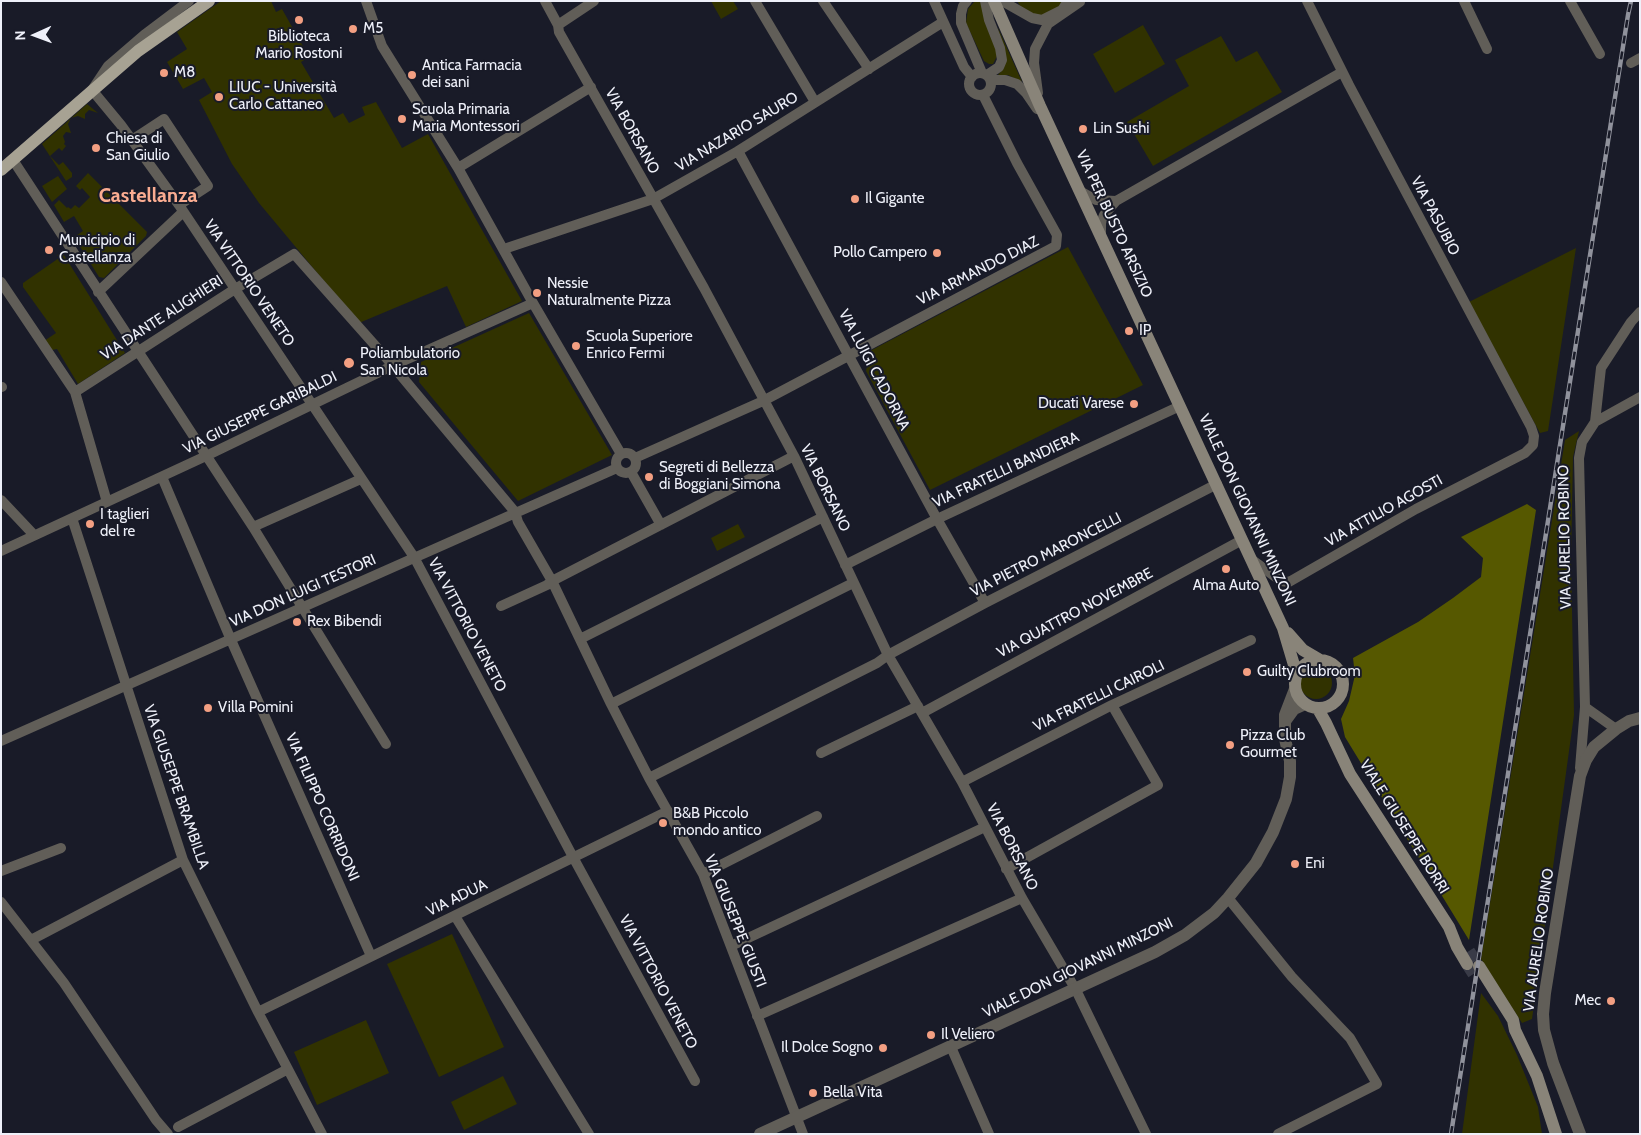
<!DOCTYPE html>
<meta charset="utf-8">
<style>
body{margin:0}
#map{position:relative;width:1641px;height:1135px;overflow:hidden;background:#191b28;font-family:Cabin,sans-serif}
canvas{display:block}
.frame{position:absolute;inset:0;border:2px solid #eef0f9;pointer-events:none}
.north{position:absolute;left:10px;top:10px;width:50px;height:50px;-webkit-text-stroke:4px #191b28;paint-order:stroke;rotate:268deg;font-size:14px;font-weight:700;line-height:20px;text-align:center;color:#eef0f9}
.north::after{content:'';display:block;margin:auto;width:18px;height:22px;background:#eef0f9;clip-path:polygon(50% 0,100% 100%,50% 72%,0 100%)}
</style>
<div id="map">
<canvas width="1641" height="1135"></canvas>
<div class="frame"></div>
<div class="north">N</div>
</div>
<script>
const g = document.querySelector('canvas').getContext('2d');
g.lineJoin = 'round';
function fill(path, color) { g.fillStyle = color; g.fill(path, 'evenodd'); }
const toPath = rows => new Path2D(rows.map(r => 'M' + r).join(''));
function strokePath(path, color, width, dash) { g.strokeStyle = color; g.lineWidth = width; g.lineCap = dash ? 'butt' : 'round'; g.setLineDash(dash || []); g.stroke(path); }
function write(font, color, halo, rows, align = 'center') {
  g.font = font + ' Cabin,sans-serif'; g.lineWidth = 4; g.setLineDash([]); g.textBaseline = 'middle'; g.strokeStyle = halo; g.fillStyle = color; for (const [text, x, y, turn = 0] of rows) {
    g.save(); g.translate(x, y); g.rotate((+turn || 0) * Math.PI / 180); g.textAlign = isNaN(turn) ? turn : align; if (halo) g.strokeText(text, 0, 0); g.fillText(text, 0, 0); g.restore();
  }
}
fill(toPath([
 [221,1,271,1,276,12,282,9,309,57,301,62,334,118,343,113,349,123,365,115,362,107,376,102,402,148,428,134,522,301,466,327,447,286,359,323,259,203,232,164,199,100,212,92,204,78,183,89,167,62,187,49,177,32],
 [711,1,733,1,738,9,721,19],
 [975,1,980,1,983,7,996,47,997,56,993,64,989,64,984,61,966,23,968,9],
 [1017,1,1064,1,1060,8,1045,15,1034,15,1023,10],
 [1143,25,1165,64,1115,93,1093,54],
 [998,28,1022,82,1008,75,998,75,1004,68],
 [1221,36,1236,62,1257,51,1282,92,1153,166,1127,122,1189,86,1175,60],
 [87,104,98,113,89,110,85,114,85,119,78,116,71,118,68,124,71,133,66,132,63,136,65,142,64,144,66,146,62,151,59,148,50,156,59,165,63,162,72,173,72,177,66,181,42,144],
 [88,173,147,232,146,236,104,278,99,277,74,237,83,231,74,216,64,222,54,205,59,200,67,208,68,207,71,209,75,205,79,208,90,197,82,188,80,190,76,186],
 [58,176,67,189,52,202,42,186],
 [1068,247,1143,385,930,490,866,371,870,351],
 [1576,248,1548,431,1540,433,1469,302],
 [62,252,125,353,78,384,57,349,52,350,44,341,56,333,23,287,23,283,59,258,57,255],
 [529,313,612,455,518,501,419,382,421,362],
 [1579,431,1573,457,1571,558,1574,715,1532,1019,1522,1023,1481,959,1565,440],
 [738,524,745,537,717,551,711,538],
 '1300 683a16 16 0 1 1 32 0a16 16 0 1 1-32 0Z',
 [452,934,504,1047,439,1077,387,964],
 [1481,993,1498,1016,1517,1055,1538,1107,1542,1134,1462,1134],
 [366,1020,389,1073,317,1105,294,1052],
 [503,1076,517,1104,464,1130,451,1102]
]), '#313200');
fill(toPath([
 [1527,504,1536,510,1469,940,1345,737,1341,719,1349,701,1355,675,1353,658,1418,622,1453,598,1481,577,1483,558,1461,537]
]), '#565800');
strokePath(toPath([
 [1469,951,1479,966],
 [1467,964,1476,978]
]), '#393b47', 12, [12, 6]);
strokePath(toPath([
 [189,1,144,35,108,66,92,90,121,125,179,205,414,557,573,857,695,1081],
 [366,1,382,46,458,168,533,303,621,454],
 [545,1,558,25,559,32,704,288,794,456,888,655,962,782,1022,898,1076,990,1146,1134],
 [755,1,815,102],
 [823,1,869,69],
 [934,1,964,67,972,77],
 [967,1,963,6,961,14,961,23,982,73],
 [985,1,989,20,1000,48,1002,60,999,67,987,75],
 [1002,1,1032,18,1042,20,1062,10,1068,1],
 [1464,1,1487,49],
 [1570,1,1600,54],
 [558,25,594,1],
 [1631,63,1640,58],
 '969 84a11 11 0 1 1 22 0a11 11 0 1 1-22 0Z',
 [991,80,1005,80,1017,84,1026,93,1037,109],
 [1038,93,1034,63,1035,49,1048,24,1080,2],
 [132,140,164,119,208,186,179,205],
 [738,151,937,519,985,603],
 [13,160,253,527,386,744],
 [458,168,591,87],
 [1080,191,1096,200,1116,201],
 [1101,234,1101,223,1104,215,1116,201,1342,72],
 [504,249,653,199,738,151,943,22],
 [1,282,75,392,107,502],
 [98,292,183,212],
 [1,387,2,387],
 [75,392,235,289,294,254,388,360,515,512,518,522,552,581,611,704,649,778,703,874,803,1134],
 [1595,422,1601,368,1631,322,1640,312],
 '616 463a10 10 0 1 1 20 0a10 10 0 1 1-20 0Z',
 [635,458,763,401,1056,246,1057,235,1017,163,983,95],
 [631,472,661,525],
 [162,477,231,640,371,956],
 [1,500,34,535],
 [72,518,183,860,258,1012,322,1134],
 [253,527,361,479],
 [1,551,206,456,392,366,533,303],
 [1251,559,1281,581,1289,582,1416,509,1525,453,1533,445,1534,436,1531,427,1349,85,1307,1],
 [845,565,937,519,1180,406],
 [501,606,547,585,552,581,794,456],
 [580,639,823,517],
 [611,704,853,583],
 [922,713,1242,540],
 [1616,729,1585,707,1579,458,1582,442,1595,422,1640,397],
 [1,741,617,468],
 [821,753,918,706],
 [1580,768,1585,707],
 [649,778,877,663,888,655,985,603,1217,484],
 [962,782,1112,705,1251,640],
 [1006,869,1158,785,1112,705],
 [1,871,61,848],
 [703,874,817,816],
 [1228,898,1292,977,1350,1038,1377,1084,1278,1134],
 [1,902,64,983,156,1120,168,1134],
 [455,916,589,1134],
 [31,940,183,860],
 [731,946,985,827],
 [258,1012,668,811],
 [757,1016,1022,898],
 [951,1047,989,1134],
 [178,1127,288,1069]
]), '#615e58', 10);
strokePath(toPath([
 [1286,720,1294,709,1305,704],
 [760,1134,1155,952,1185,935,1214,913,1228,898,1256,863,1273,832,1286,799,1290,777,1290,761,1285,739,1285,715,1295,689],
 [1580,1134,1553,1063,1544,1030,1543,1014,1545,993,1580,776,1586,760,1594,747,1616,729,1629,721,1640,718]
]), '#615e58', 12);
strokePath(toPath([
 [994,1,1040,106,1283,628,1294,665,1295,678],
 [1288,633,1303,650,1320,660],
 '1295 684a24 24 0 1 1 48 0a24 24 0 1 1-48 0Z',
 [1318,709,1326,723,1350,774,1449,927,1457,947,1467,964],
 [1479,966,1513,1020,1515,1030,1537,1076,1556,1134]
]), '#898479', 12);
strokePath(toPath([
 [1,170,138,51,209,1]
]), '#a7a293', 12);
const rail = toPath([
 [1451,1134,1628,15,1631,1]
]);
strokePath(rail, '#90929c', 4.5);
strokePath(rail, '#191b28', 2.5, [8]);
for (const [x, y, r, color] of [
 [299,20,5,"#f39f82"],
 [353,29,5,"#f39f82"],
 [164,73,5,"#f39f82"],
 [412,75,5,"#f39f82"],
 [219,97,5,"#f39f82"],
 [402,119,5,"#f39f82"],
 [1083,129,5,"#f39f82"],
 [96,148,5,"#f39f82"],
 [855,199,5,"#f39f82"],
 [49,250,5,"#f39f82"],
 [937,253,5,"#f39f82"],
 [537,293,5,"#f39f82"],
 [1129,331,5,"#f39f82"],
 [576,346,5,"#f39f82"],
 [349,363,6,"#f39f82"],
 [1134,404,5,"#f39f82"],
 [649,477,5,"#f39f82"],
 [90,524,5,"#f39f82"],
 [1226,569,5,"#f39f82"],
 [297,622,5,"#f39f82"],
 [1247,672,5,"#f39f82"],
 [208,708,5,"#f39f82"],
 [1230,745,5,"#f39f82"],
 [663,823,5,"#f39f82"],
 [1295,864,5,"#f39f82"],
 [1611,1001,5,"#f39f82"],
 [931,1035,5,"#f39f82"],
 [883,1048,5,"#f39f82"],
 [813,1093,5,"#f39f82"]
]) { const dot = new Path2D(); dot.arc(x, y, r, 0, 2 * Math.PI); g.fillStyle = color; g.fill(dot); strokePath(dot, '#191b28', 2); }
write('15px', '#eef0f9', '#191b28', [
 ["M5",363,29],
 ["Biblioteca",299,37,"center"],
 ["Mario Rostoni",299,54,"center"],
 ["Antica Farmacia",422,66],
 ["dei sani",422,83],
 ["M8",174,73],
 ["LIUC - Università",229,88],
 ["Carlo Cattaneo",229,105],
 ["Scuola Primaria",412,110],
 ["Maria Montessori",412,127],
 ["Lin Sushi",1093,129],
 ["Chiesa di",106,139],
 ["San Giulio",106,156],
 ["Il Gigante",865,199],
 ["Municipio di",59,241],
 ["Castellanza",59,258],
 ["Pollo Campero",927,253,"right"],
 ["Nessie",547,284],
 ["Naturalmente Pizza",547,301],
 ["IP",1139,331],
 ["Scuola Superiore",586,337],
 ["Enrico Fermi",586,354],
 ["Poliambulatorio",360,354],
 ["San Nicola",360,371],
 ["Ducati Varese",1124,404,"right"],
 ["Segreti di Bellezza",659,468],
 ["di Boggiani Simona",659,485],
 ["I taglieri",100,515],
 ["del re",100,532],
 ["Alma Auto",1226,586,"center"],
 ["Rex Bibendi",307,622],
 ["Guilty Clubroom",1257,672],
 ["Villa Pomini",218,708],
 ["Pizza Club",1240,736],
 ["Gourmet",1240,753],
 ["B&B Piccolo",673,814],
 ["mondo antico",673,831],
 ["Eni",1305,864],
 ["Mec",1601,1001,"right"],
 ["Il Veliero",941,1035],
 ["Il Dolce Sogno",873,1048,"right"],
 ["Bella Vita",823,1093]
], 'left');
write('15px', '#eef0f9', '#191b28', [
 ["VIA BORSANO",632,131,61],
 ["VIA NAZARIO SAURO",737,132,-31],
 ["VIA PASUBIO",1435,216,62],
 ["VIA PER BUSTO ARSIZIO",1114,224,65],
 ["VIA ARMANDO DIAZ",978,271,-27],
 ["VIA VITTORIO VENETO",249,283,56],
 ["VIA DANTE ALIGHIERI",162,318,-33],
 ["VIA LUIGI CADORNA",874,370,62],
 ["VIA GIUSEPPE GARIBALDI",260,413,-26],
 ["VIA FRATELLI BANDIERA",1006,470,-25],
 ["VIA BORSANO",825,488,64],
 ["VIALE DON GIOVANNI MINZONI",1247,510,65],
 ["VIA ATTILIO AGOSTI",1384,511,-29],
 ["VIA AURELIO ROBINO",1565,537,-91],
 ["VIA PIETRO MARONCELLI",1046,555,-27],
 ["VIA DON LUIGI TESTORI",303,591,-24],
 ["VIA QUATTRO NOVEMBRE",1075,613,-28],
 ["VIA VITTORIO VENETO",467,625,62],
 ["VIA FRATELLI CAIROLI",1099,696,-26],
 ["VIA GIUSEPPE BRAMBILLA",176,787,71],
 ["VIA FILIPPO CORRIDONI",322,807,66],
 ["VIALE GIUSEPPE BORRI",1404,827,58],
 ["VIA BORSANO",1012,847,63],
 ["VIA ADUA",457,898,-26],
 ["VIA GIUSEPPE GIUSTI",735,921,68],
 ["VIA AURELIO ROBINO",1539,940,-82],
 ["VIALE DON GIOVANNI MINZONI",1078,968,-26],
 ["VIA VITTORIO VENETO",658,982,62]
]);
write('bold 20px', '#faac91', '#191b28', [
 ["Castellanza",148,196]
]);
</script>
